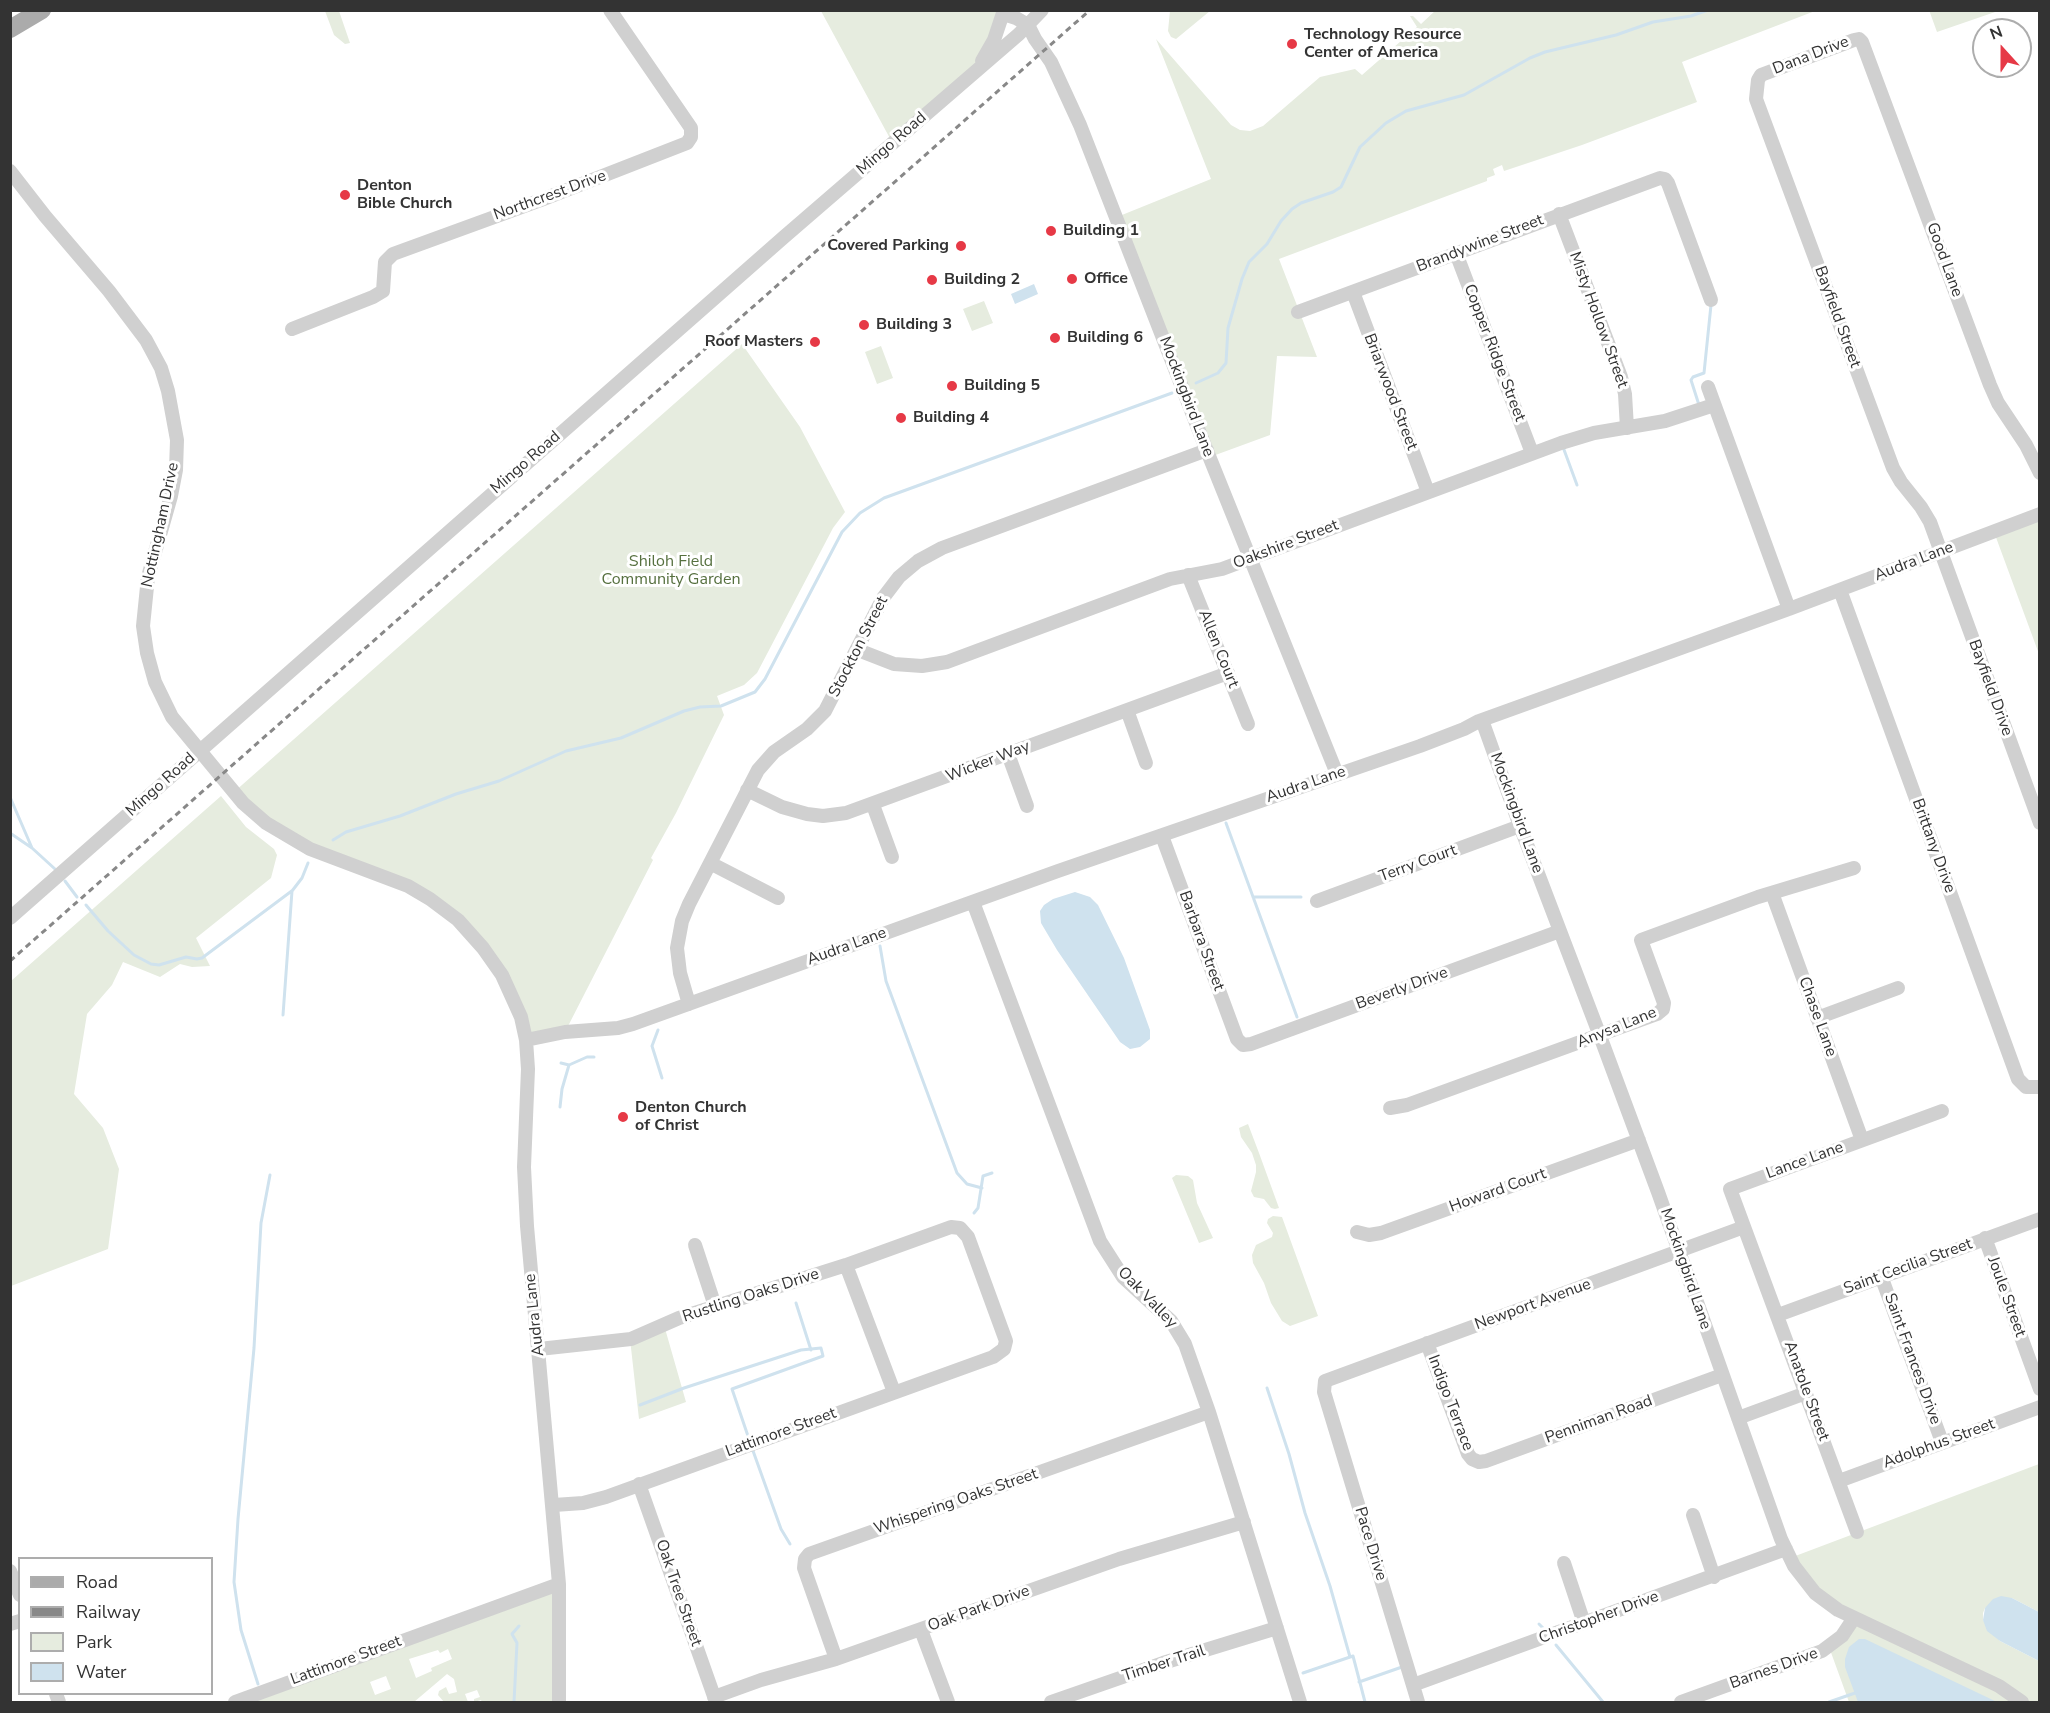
<!DOCTYPE html>
<style>
body{margin:0}
#map{position:relative;width:2050px;height:1713px;overflow:hidden;background:#fff;font-family:"Nunito Sans",sans-serif}
canvas{display:block}
.frame{position:absolute;inset:0;border:12px solid #333;pointer-events:none}
.legend{position:absolute;left:18px;top:1557px;width:195px;height:138px;box-sizing:border-box;background:#fff;border:2px solid #adadad;margin:0;padding:8px 10px;list-style:none;font-size:18px;color:#333}
.legend li{display:flex;align-items:center;gap:12px;height:30px}
.legend b{width:30px;border:2px solid #adadad}
.north{position:absolute;left:1972px;top:18px;width:60px;height:60px;box-sizing:border-box;background:#fff;border:2px solid #adadad;border-radius:50%;rotate:339deg;font-size:16px;font-weight:700;line-height:24px;text-align:center;color:#333}
.north::after{content:'';display:block;margin:auto;width:21px;height:27px;background:#e63946;clip-path:polygon(50% 0,100% 100%,50% 72%,0 100%)}
</style>
<div id="map">
<canvas width="2050" height="1713"></canvas>
<div class="frame"></div>
<ul class="legend">
<li><b style="height:8px;background:#ababab"></b>Road</li>
<li><b style="height:8px;background:#888"></b>Railway</li>
<li><b style="height:16px;background:#e6ecdf"></b>Park</li>
<li><b style="height:16px;background:#cfe2ee"></b>Water</li>
</ul>
<div class="north">N</div>
</div>
<script>
const g = document.querySelector('canvas').getContext('2d');
g.lineJoin = 'round';
function fill(path, color) { g.fillStyle = color; g.fill(path, 'evenodd'); }
const toPath = rows => new Path2D(rows.map(r => 'M' + r).join(''));
function strokePath(path, color, width, dash) { g.strokeStyle = color; g.lineWidth = width; g.lineCap = dash ? 'butt' : 'round'; g.setLineDash(dash || []); g.stroke(path); }
function write(font, color, halo, rows, align = 'center') {
  g.font = font + ' "Nunito Sans",sans-serif'; g.lineWidth = 6; g.setLineDash([]); g.textBaseline = 'middle'; g.strokeStyle = halo; g.fillStyle = color; for (const [text, x, y, turn = 0] of rows) {
    g.save(); g.translate(x, y); g.rotate((+turn || 0) * Math.PI / 180); g.textAlign = isNaN(turn) ? turn : align; if (halo) g.strokeText(text, 0, 0); g.fillText(text, 0, 0); g.restore();
  }
}
fill(toPath([
 [1436,10,1815,11,1682,62,1697,102,1582,145,1504,171,1502,165,1493,169,1495,175,1487,178,1487,181,1279,259,1317,357,1277,356,1270,435,1210,457,1117,217,1211,179,1156,39,1231,125,1240,130,1250,131,1263,126,1320,77,1355,69,1362,75,1417,27,1410,16,1413,16,1421,24],
 [1929,10,1998,10,1998,11,1937,32],
 [325,11,339,11,350,43,345,44,334,35],
 [821,11,1004,11,989,51,893,144],
 [1170,11,1170,10,1210,11,1176,39,1171,37,1168,31],
 [984,301,993,323,972,331,963,309],
 [742,344,800,427,845,512,833,528,757,673,744,685,717,696,724,715,676,813,651,858,653,860,565,1032,526,1040,509,989,440,906,310,849,234,792],
 [881,346,893,378,877,384,865,352],
 [2039,514,2039,654,1994,532],
 [221,796,246,827,274,849,277,855,271,878,196,938,210,966,192,967,180,964,160,977,123,962,112,985,87,1014,74,1094,103,1128,119,1169,108,1249,11,1286,11,981],
 [1248,1124,1259,1153,1279,1208,1275,1209,1271,1208,1264,1199,1254,1197,1251,1191,1256,1172,1256,1165,1252,1153,1241,1137,1239,1128],
 [1176,1175,1188,1176,1193,1180,1197,1203,1213,1238,1199,1243,1172,1178],
 [1273,1216,1282,1217,1318,1316,1290,1326,1282,1321,1271,1303,1264,1283,1253,1263,1252,1255,1256,1245,1272,1237,1273,1233,1267,1223,1268,1219],
 [664,1325,686,1402,639,1419,630,1339],
 [2039,1464,2039,1612,2012,1598,1985,1608,1983,1613,1983,1620,2000,1641,2039,1661,2039,1702,1849,1702,1829,1647,1849,1627,1838,1610,1790,1558],
 [559,1584,559,1702,482,1702,481,1700,474,1702,474,1699,480,1697,477,1690,465,1694,468,1702,444,1702,438,1695,439,1691,446,1687,449,1694,457,1692,454,1679,447,1674,414,1702,235,1702],
 [448,1649,452,1659,431,1668,432,1671,416,1678,409,1659,438,1650,440,1653],
 [386,1676,391,1689,375,1695,370,1682]
]), '#e6ecdf');
fill(toPath([
 [1034,284,1038,294,1015,304,1011,294],
 [1075,892,1090,897,1098,905,1124,958,1150,1030,1150,1039,1140,1047,1130,1049,1120,1042,1057,950,1041,923,1040,911,1044,905,1053,899],
 [2001,1596,2012,1598,2039,1612,2039,1661,2000,1641,1987,1631,1983,1620,1985,1608,1993,1599],
 [1859,1639,1865,1639,1997,1702,1858,1702,1845,1667,1845,1659,1849,1647]
]), '#cfe2ee');
strokePath(toPath([
 [1196,383,1218,373,1226,363,1228,328,1242,279,1249,262,1267,244,1281,221,1292,209,1301,203,1333,192,1341,187,1360,147,1386,123,1406,111,1464,95,1530,58,1545,52,1616,35,1653,22,1691,16,1708,10],
 [1699,405,1691,380,1693,377,1704,373,1711,305],
 [1563,447,1577,485],
 [10,797,32,848],
 [1226,823,1297,1017],
 [10,833,32,848,55,869],
 [333,840,346,832,400,816,456,794,499,781,566,751,621,738,684,711,700,707,721,706,755,692,765,679,842,532,860,513,884,498,1172,393],
 [65,881,77,897],
 [1253,897,1301,897],
 [86,905,108,931,134,955,151,964,159,965,186,957,197,959,202,958,293,890],
 [880,946,886,981,957,1173,967,1184,982,1188],
 [283,1015,292,891,302,878,308,863],
 [658,1030,652,1046,662,1078],
 [561,1063,569,1065,587,1057,594,1057],
 [560,1107,562,1089,569,1065],
 [974,1213,978,1208,983,1176,992,1173],
 [796,1303,811,1350],
 [1267,1388,1289,1454,1305,1513,1330,1586,1350,1657],
 [640,1405,684,1388,801,1350,821,1348,823,1356,732,1389,750,1442],
 [752,1448,781,1529,790,1544],
 [1539,1624,1543,1628],
 [1556,1645,1603,1702],
 [1303,1673,1353,1656,1365,1702],
 [1359,1682,1402,1667],
 [258,1684,241,1630,234,1582,238,1519,254,1348,261,1223,270,1175],
 [514,1702,517,1643,512,1634,519,1626],
 [1829,1702,1858,1692]
]), '#cfe2ee', 3);
strokePath(toPath([
 [1004,14,1016,18,1028,25,1035,39,1051,62,1080,125,1203,441,1337,774],
 [982,61,994,40,1004,10],
 [10,171,45,216,109,291,146,340,161,368,168,391,177,440,176,470,171,496,148,577,143,626,147,653,155,682,172,717,243,803,266,823,310,849,408,886,430,899,458,920,483,948,502,975,521,1017,526,1040,528,1069,524,1167,527,1226,559,1584,559,1702],
 [1559,214,1621,377,1625,394,1627,428],
 [1456,253,1532,453],
 [1353,292,1428,492],
 [1298,312,1660,178,1665,179,1668,183,1711,300],
 [292,329,373,297,383,291,385,262,393,254,541,200,687,143,691,137,691,128,610,10],
 [1708,387,1789,609],
 [2040,473,2026,445,1998,403,1990,385,1862,42,1859,39,1854,40,1761,75,1758,80,1756,99,1893,468,1901,482,1921,507,1930,522,2040,823],
 [1188,575,1248,724],
 [1840,590,2018,1079,2026,1087,2040,1087],
 [858,650,894,664,922,666,947,662,1170,579,1222,569,1561,443,1594,433,1665,421,1714,405],
 [1127,710,1146,763],
 [1482,720,1520,826,1600,1036,1658,1192,1781,1539,1794,1566,1815,1593,1838,1610,1999,1686,2022,1702],
 [1008,754,1027,806],
 [747,790,782,807,807,814,823,816,846,813,1228,673],
 [873,805,892,857],
 [1162,836,1237,1039,1243,1045,1251,1044,1560,931],
 [710,863,778,898],
 [1772,893,1862,1140],
 [1317,901,1520,826],
 [973,902,1100,1241,1123,1277,1171,1321,1185,1344,1209,1412,1300,1702],
 [10,918,784,237,1019,34,1042,10],
 [689,1004,680,973,677,948,682,921,689,904,758,770,774,752,807,729,825,711,883,598,899,577,918,561,942,548,1207,450],
 [1817,1018,1898,988],
 [526,1040,565,1032,618,1028,633,1024,1058,871,1420,746,1464,729,1479,721,1789,609,2040,514],
 [1390,1108,1407,1105,1657,1014,1663,1009,1664,1003,1641,940,1758,897,1854,868],
 [1357,1232,1369,1235,1381,1233,1639,1140],
 [1985,1238,2040,1389],
 [695,1245,715,1306],
 [846,1265,894,1392],
 [1881,1276,1942,1442],
 [1778,1315,2040,1219],
 [1427,1343,1468,1454,1472,1459,1479,1462,1486,1461,1722,1375],
 [539,1349,631,1339,679,1318,846,1265,951,1227,960,1228,968,1237,1006,1341,1004,1349,993,1357,606,1497,583,1503,554,1505],
 [1738,1418,1806,1393],
 [1839,1481,2040,1407],
 [639,1484,716,1702],
 [1693,1515,1714,1577],
 [1857,1532,1730,1189,1942,1111],
 [1564,1563,1584,1623],
 [10,1571,20,1595],
 [10,1624,20,1621],
 [921,1630,948,1702],
 [836,1659,804,1568,805,1559,809,1554,1209,1412],
 [1413,1685,1786,1549],
 [56,1694,59,1702],
 [714,1697,761,1680,836,1659,1119,1559,1244,1522],
 [235,1702,559,1584],
 [1051,1702,1163,1663,1277,1628],
 [1418,1702,1324,1392,1325,1381,1744,1227],
 [1681,1702,1822,1651,1842,1636,1854,1618]
]), '#d0d0d0', 14);
strokePath(toPath([
 [10,29,42,10]
]), '#ababab', 18);
strokePath(toPath([
 [10,961,1090,10]
]), '#888', 3, [6, 4.5]);
for (const [x, y, r, color] of [
 [1292,44,6,"#e63946"],
 [345,195,6,"#e63946"],
 [1051,231,6,"#e63946"],
 [961,246,6,"#e63946"],
 [1072,279,6,"#e63946"],
 [932,280,6,"#e63946"],
 [864,325,6,"#e63946"],
 [1055,338,6,"#e63946"],
 [815,342,6,"#e63946"],
 [952,386,6,"#e63946"],
 [901,418,6,"#e63946"],
 [623,1117,6,"#e63946"]
]) { const dot = new Path2D(); dot.arc(x, y, r, 0, 2 * Math.PI); g.fillStyle = color; g.fill(dot); strokePath(dot, '#fff', 2); }
write('bold 16px', '#333', '#fff', [
 ["Technology Resource",1304,35],
 ["Center of America",1304,53],
 ["Denton",357,186],
 ["Bible Church",357,204],
 ["Building 1",1063,231],
 ["Covered Parking",949,246,"right"],
 ["Office",1084,279],
 ["Building 2",944,280],
 ["Building 3",876,325],
 ["Building 6",1067,338],
 ["Roof Masters",803,342,"right"],
 ["Building 5",964,386],
 ["Building 4",913,418],
 ["Denton Church",635,1108],
 ["of Christ",635,1126]
], 'left');
write('16px', '#333', '#fff', [
 ["Dana Drive",1811,56,-21],
 ["Mingo Road",892,144,-41],
 ["Northcrest Drive",550,196,-20],
 ["Brandywine Street",1480,244,-21],
 ["Good Lane",1944,260,70],
 ["Bayfield Street",1837,317,70],
 ["Misty Hollow Street",1598,320,70],
 ["Copper Ridge Street",1494,353,69],
 ["Briarwood Street",1390,392,69],
 ["Mockingbird Lane",1186,397,69],
 ["Mingo Road",526,463,-41],
 ["Nottingham Drive",161,525,-78],
 ["Oakshire Street",1286,545,-21],
 ["Audra Lane",1914,562,-21],
 ["Stockton Street",859,647,-63],
 ["Allen Court",1218,649,68],
 ["Bayfield Drive",1990,688,70],
 ["Wicker Way",988,762,-21],
 ["Mingo Road",161,785,-42],
 ["Audra Lane",1306,785,-19],
 ["Mockingbird Lane",1516,813,70],
 ["Brittany Drive",1933,846,70],
 ["Terry Court",1418,864,-20],
 ["Barbara Street",1201,941,70],
 ["Audra Lane",847,947,-20],
 ["Beverly Drive",1402,989,-20],
 ["Chase Lane",1817,1017,70],
 ["Anysa Lane",1617,1028,-22],
 ["Lance Lane",1805,1161,-20],
 ["Howard Court",1498,1191,-20],
 ["Saint Cecilia Street",1908,1267,-20],
 ["Mockingbird Lane",1685,1269,71],
 ["Rustling Oaks Drive",751,1296,-18],
 ["Joule Street",2006,1297,70],
 ["Oak Valley",1147,1298,46],
 ["Newport Avenue",1533,1305,-20],
 ["Audra Lane",535,1315,-96],
 ["Saint Frances Drive",1912,1359,70],
 ["Anatole Street",1806,1391,70],
 ["Indigo Terrace",1450,1403,69],
 ["Penniman Road",1599,1420,-20],
 ["Lattimore Street",781,1433,-20],
 ["Adolphus Street",1939,1444,-20],
 ["Whispering Oaks Street",956,1502,-19],
 ["Pace Drive",1370,1544,73],
 ["Oak Tree Street",678,1593,71],
 ["Oak Park Drive",979,1609,-20],
 ["Christopher Drive",1599,1618,-20],
 ["Lattimore Street",346,1661,-20],
 ["Timber Trail",1164,1664,-18],
 ["Barnes Drive",1774,1669,-20]
]);
write('16px', '#56703f', '#fff', [
 ["Shiloh Field",671,562],
 ["Community Garden",671,580]
]);
</script>
